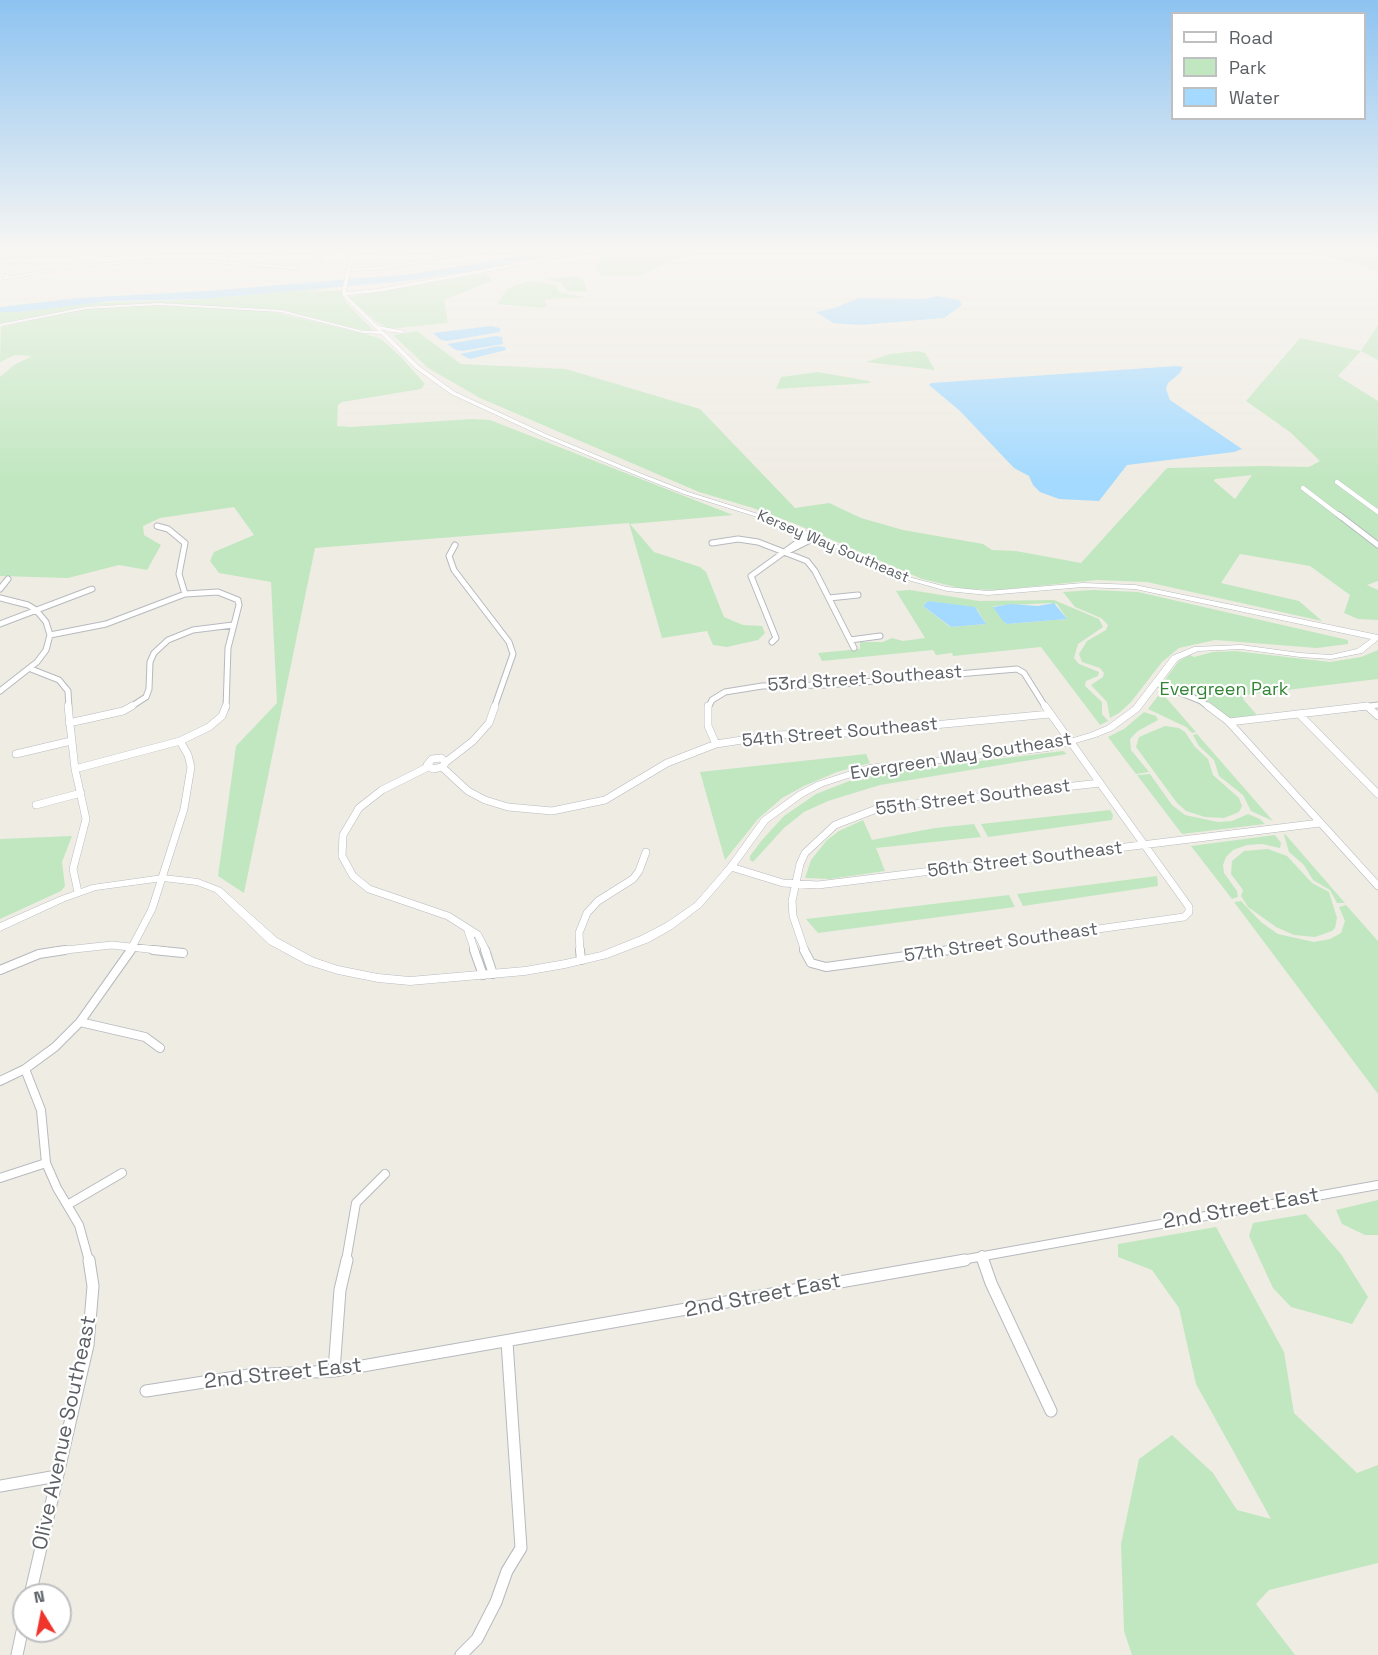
<!DOCTYPE html>
<style>
body{margin:0}
#map{position:relative;width:1378px;height:1655px;overflow:hidden;background:#efece4;font-family:"Space Grotesk",sans-serif}
canvas{display:block}
.legend{position:absolute;left:1171px;top:12px;width:195px;height:108px;box-sizing:border-box;background:#fff;border:2px solid #bebfc1;margin:0;padding:8px 10px;list-style:none;font-size:18px;color:#5c6065}
.legend li{display:flex;align-items:center;gap:12px;height:30px}
.legend b{width:30px;border:2px solid #bebfc1}
.north{position:absolute;left:12px;top:1583px;width:60px;height:60px;box-sizing:border-box;background:#fff;border:2px solid #bebfc1;border-radius:50%;rotate:350deg;font-size:16px;font-weight:700;line-height:24px;text-align:center;color:#5c6065}
.north::after{content:'';display:block;margin:auto;width:21px;height:27px;background:#ee342b;clip-path:polygon(50% 0,100% 100%,50% 72%,0 100%)}
</style>
<div id="map">
<canvas width="1378" height="1655"></canvas>
<ul class="legend">
<li><b style="height:8px;background:#fff"></b>Road</li>
<li><b style="height:16px;background:#c1e7c0"></b>Park</li>
<li><b style="height:16px;background:#a4daff"></b>Water</li>
</ul>
<div class="north">N</div>
</div>
<script>
const g = document.querySelector('canvas').getContext('2d');
g.lineJoin = 'round';
function fill(path, color) { g.fillStyle = color; g.fill(path, 'evenodd'); }
const toPath = rows => new Path2D(rows.map(r => 'M' + r).join(''));
function strokePath(path, color, width, dash) { g.strokeStyle = color; g.lineWidth = width; g.lineCap = dash ? 'butt' : 'round'; g.setLineDash(dash || []); g.stroke(path); }
function write(font, color, halo, rows, align = 'center') {
  g.font = font + ' "Space Grotesk",sans-serif'; g.lineWidth = 4.5; g.setLineDash([]); g.textBaseline = 'middle'; g.strokeStyle = halo; g.fillStyle = color; for (const [text, x, y, turn = 0] of rows) {
    g.save(); g.translate(x, y); g.rotate((+turn || 0) * Math.PI / 180); g.textAlign = isNaN(turn) ? turn : align; if (halo) g.strokeText(text, 0, 0); g.fillText(text, 0, 0); g.restore();
  }
}
fill(toPath([
 [9,248,107,248,103,255,0,260]
]), '#dfdbd2');
fill(toPath([
 [611,248,700,248,640,276,600,276,595,266],
 [1311,248,1378,248,1378,272,1361,264,1338,261],
 [486,273,492,281,444,300,448,323,390,329,375,321,348,297],
 [578,276,584,282,587,290,585,292,567,291,561,283,545,279],
 [530,281,555,285,560,293,587,297,548,299,544,301,547,306,541,308,497,304,508,288],
 [337,287,307,292,342,290,346,302,373,330,362,330,280,310,160,303,91,306,0,324,0,312,20,312,87,303,189,300],
 [156,305,271,311,369,335,380,338,401,357,425,384,421,389,342,402,338,405,337,426,351,427,472,419,490,420,733,515,630,524,654,552,700,567,706,572,724,617,743,625,762,626,765,633,758,640,727,647,713,645,707,631,662,638,629,523,315,548,244,893,218,876,236,746,277,703,271,582,219,573,210,561,214,552,254,535,234,507,160,518,143,526,144,535,161,545,147,570,119,565,68,578,0,576,0,377,14,365,32,356,15,355,0,362,1,327,88,308],
 [1378,325,1378,360,1361,351,1338,376,1378,401,1378,581,1367,585,1378,590,1378,620,1358,619,1344,613,1350,595,1310,566,1240,554,1221,583,1299,601,1322,621,1147,582,1097,580,998,590,964,589,922,579,798,525,753,508,699,492,480,398,428,368,393,335,417,331,461,364,566,369,700,409,795,508,829,503,861,518,903,530,983,544,992,550,1016,551,1081,563,1167,468,1261,466,1309,467,1320,461,1290,432,1246,401,1300,338,1361,351],
 [1252,475,1235,499,1214,481,1215,479],
 [918,351,925,353,935,370,866,362,890,354],
 [818,372,869,381,871,383,776,389,781,377],
 [910,590,979,601,1054,600,1099,619,1103,627,1078,644,1074,658,1079,664,1099,672,1098,676,1086,681,1085,686,1102,702,1102,714,1108,721,1100,725,1041,647,953,656,952,653,936,655,933,650,822,661,818,653,860,649,860,642,883,642,892,638,903,641,925,638,896,591],
 [928,601,977,609,986,624,950,627,923,606],
 [1051,603,1057,604,1067,619,1007,624,993,606],
 [1093,590,1138,592,1348,640,1348,644,1317,648,1215,640,1179,648,1162,662,1131,702,1119,713,1110,718,1107,702,1091,685,1103,677,1104,673,1100,668,1082,662,1079,654,1087,641,1106,630,1108,625,1101,618,1075,607,1063,592],
 [1378,650,1378,679,1245,695,1243,699,1257,715,1237,719,1227,717,1204,700,1166,685,1163,682,1179,661,1190,655,1194,657,1213,652,1235,651,1330,662,1361,657],
 [1161,692,1196,732,1192,733,1186,727,1148,709],
 [1144,712,1156,716,1158,720,1138,731,1130,739,1131,750,1149,772,1136,774,1108,737,1124,729],
 [1165,726,1179,728,1185,732,1195,747,1208,759,1213,775,1239,798,1242,806,1239,812,1224,818,1205,817,1186,811,1177,803,1136,747,1139,737],
 [1197,734,1273,821,1251,811,1243,795,1219,776,1214,760,1199,746,1194,737,1193,735],
 [1063,751,1067,754,880,785,828,801,804,812,784,828,753,862,750,860,750,856,762,840,784,816,816,794,852,780,881,773],
 [866,754,870,763,837,772,804,786,782,798,758,819,725,860,700,772],
 [1150,774,1172,805,1185,815,1218,822,1232,821,1248,814,1260,819,1265,824,1182,834,1137,775],
 [1110,810,1113,815,1112,820,988,837,981,824],
 [863,820,872,840,935,828,974,824,981,837,876,848,885,871,830,879,805,878,811,860,827,840,839,831],
 [1275,835,1281,843,1280,848,1262,844,1247,845,1233,850,1226,857,1223,865,1224,873,1237,891,1238,897,1232,899,1191,846],
 [1284,835,1285,834,1345,903,1337,903,1330,890,1313,880,1304,865,1289,852],
 [72,836,62,862,65,886,61,891,0,919,0,839],
 [1268,849,1287,856,1312,883,1329,892,1337,918,1335,928,1332,931,1315,937,1294,935,1276,927,1248,907,1241,896,1243,890,1231,874,1232,861,1244,851],
 [1157,876,1158,886,1023,906,1017,894],
 [1009,895,1015,907,818,933,806,919],
 [1241,901,1261,922,1278,934,1314,942,1330,939,1341,933,1345,921,1339,907,1346,905,1378,941,1378,1094,1234,902],
 [1378,1200,1378,1235,1365,1235,1342,1224,1336,1210],
 [1306,1214,1341,1254,1368,1297,1352,1324,1291,1307,1273,1288,1249,1236,1253,1223],
 [1216,1227,1284,1352,1294,1413,1357,1473,1378,1465,1378,1563,1269,1590,1256,1604,1295,1655,1132,1655,1124,1631,1121,1544,1139,1459,1172,1435,1213,1473,1237,1510,1271,1519,1196,1384,1179,1308,1152,1270,1118,1257,1118,1244]
]), '#c1e7c0');
fill(toPath([
 [548,248,581,248,485,269,405,281,202,299,111,301,19,312,0,312,0,307,79,298,206,291,412,274,501,259],
 [938,296,959,300,962,305,944,318,861,325,833,323,816,312,835,308,859,298,924,299],
 [491,326,500,328,500,332,447,341,441,340,433,333],
 [496,336,502,337,503,344,462,351,456,350,447,344],
 [498,346,505,347,506,350,470,359,460,354],
 [1177,366,1183,367,1180,373,1168,383,1166,389,1170,400,1242,449,1234,452,1127,465,1099,501,1059,499,1040,492,1033,485,1029,476,1014,468,960,411,929,385,931,383],
 [928,601,975,607,986,624,951,627,923,606],
 [1054,603,1067,619,1007,624,1003,621,993,607,1011,604,1038,606]
]), '#a4daff');
const streetFar5 = toPath([
 [102,255,147,253],
 [380,260,385,262,385,268],
 [146,261,206,261,296,268],
 [224,262,230,248],
 [318,265,320,256,325,253,419,248],
 [277,266,282,248],
 [70,267,78,255],
 [347,270,381,268,497,248],
 [6,278,9,270,23,264],
 [344,294,381,290,604,248]
]);
const streetFar4 = toPath([
 [1337,482,1378,512],
 [1303,488,1341,517]
]);
const streetFar3 = toPath([
 [1339,515,1378,545],
 [157,526,168,529,185,543,179,574,185,594,218,592,238,600,239,605,228,648,226,708],
 [712,543,738,539,758,542,807,561,815,571,854,648],
 [455,545,449,556,454,570,509,642,513,654,494,708],
 [788,551,816,537],
 [0,589,8,579],
 [0,598,28,605,36,610,46,622,50,635,46,650,37,662,0,691],
 [829,598,858,595],
 [0,624,92,589],
 [50,635,106,624,185,594],
 [850,640,880,636],
 [772,642,776,638,751,576,809,534],
 [31,669,59,680,68,691,69,708],
 [1156,683,1201,701,1210,708],
 [1367,706,1369,708],
 [129,708,146,697,149,689,150,662,154,653,168,640,193,630,233,625],
 [708,708,712,700,725,692,762,686,827,685,1017,669,1024,673,1046,708],
 [1354,708,1378,705]
]);
const streetFar2 = toPath([
 [68,706,75,769,86,819,73,869,78,892],
 [708,706,708,726,716,744],
 [1045,706,1100,783],
 [1208,706,1228,721,1378,886],
 [1367,706,1378,716],
 [1299,714,1378,794],
 [1229,722,1367,706],
 [69,723,123,711,132,706],
 [16,754,71,741],
 [441,758,446,762,442,767,433,769,427,765,432,759,441,758],
 [446,762,473,741,489,723,495,706],
 [428,767,382,790,359,808,343,835,342,856,353,876,369,889,448,916,478,935,486,951],
 [442,767,468,791,485,800,508,807,552,811,605,800,667,763,716,744,775,735,849,733,1050,714],
 [75,769,180,741],
 [36,805,81,793],
 [731,867,783,883,818,885,1320,823],
 [468,931,475,951],
 [56,951,112,945,166,951],
 [130,951,152,909,184,809,191,767,188,755,180,741,209,727,222,716,226,706],
 [580,951,579,933,587,913,598,901,633,879,639,871,646,852],
 [805,951,793,916,792,901,800,864,805,853,835,825,879,808,1100,783],
 [940,951,1184,917,1189,912,1189,907,1100,783]
]);
const streetFar1 = toPath([
 [153,950,183,953],
 [474,950,483,975],
 [485,950,493,974],
 [580,950,581,960],
 [804,950,811,963,826,967,950,950],
 [0,970,39,954,65,950],
 [80,1022,145,1037,160,1048],
 [25,1069,41,1110,46,1163,57,1188,79,1225,89,1261],
 [0,1081,25,1069,55,1047,80,1022,131,950],
 [0,1178,46,1163],
 [69,1204,122,1173],
 [982,1255,984,1261],
 [346,1261,356,1203,385,1174],
 [956,1261,1378,1185]
]);
const street = toPath([
 [983,1260,991,1283,1051,1411],
 [334,1371,340,1290,347,1260],
 [146,1391,249,1375,334,1371,965,1260],
 [0,1486,57,1476],
 [30,1595,88,1345,93,1286,89,1260],
 [17,1655,24,1622],
 [461,1655,477,1639,496,1602,507,1571,521,1548,507,1342]
]);
const secondary = toPath([
 [154,248,158,248,146,262,79,267,0,280,0,278,79,265,145,260,154,248],
 [351,248,355,248,346,291,347,296,378,326,405,331,403,333,391,332,381,329,419,366,455,392,548,435,642,474,688,492,790,524,912,578,947,587,988,591,1083,583,1135,585,1378,635,1378,640,1362,653,1331,659,1300,657,1241,649,1198,651,1178,660,1139,711,1113,730,1096,737,1048,751,870,771,823,786,804,796,768,822,734,869,701,907,672,929,649,942,607,958,565,968,525,975,410,985,378,982,338,974,306,964,269,944,215,892,197,885,163,881,96,890,65,901,0,931,0,923,59,897,92,885,163,875,198,879,221,888,277,938,314,958,338,966,378,974,410,977,525,967,565,960,601,952,641,936,666,923,695,903,728,865,762,818,798,792,817,782,869,765,1047,746,1090,733,1107,726,1133,707,1172,656,1194,647,1241,645,1300,653,1331,655,1357,649,1371,639,1135,589,1083,587,988,595,947,591,908,580,786,526,684,494,638,476,544,437,451,394,415,368,381,334,363,333,281,312,158,305,86,309,0,326,0,324,86,307,158,303,281,310,363,331,378,331,343,296,342,291,351,248]
]);
strokePath(streetFar5, '#b6babe', 4);
strokePath(streetFar4, '#b6babe', 5);
strokePath(streetFar3, '#b6babe', 7);
strokePath(streetFar2, '#b6babe', 8);
strokePath(streetFar1, '#b6babe', 10);
strokePath(street, '#b6babe', 13);
strokePath(secondary, '#b7bbc0', 1);
strokePath(streetFar5, '#fff', 3);
strokePath(streetFar4, '#fff', 4.5);
strokePath(streetFar3, '#fff', 5);
strokePath(streetFar2, '#fff', 7);
strokePath(streetFar1, '#fff', 8);
strokePath(street, '#fff', 11);
fill(secondary, '#fff');
const sky = g.createLinearGradient(0, 0, 0, 480);
sky.addColorStop(0, '#8dc3f1');
sky.addColorStop(0.52, '#f8f6f3');
sky.addColorStop(1, '#f8f6f300');
g.fillStyle = sky;
g.fillRect(0, 0, 1378, 480);
write('15px', '#5c6065', '#fff', [
 ["Kersey Way Southeast",833,547,23]
]);
write('18px', '#5c6065', '#fff', [
 ["53rd Street Southeast",865,679,-4],
 ["54th Street Southeast",840,733,-5],
 ["Evergreen Way Southeast",961,757,-9],
 ["55th Street Southeast",973,798,-7],
 ["56th Street Southeast",1025,860,-7],
 ["57th Street Southeast",1001,943,-8]
]);
write('18px', '#328534', '#fff', [
 ["Evergreen Park",1224,690]
]);
write('21px', '#5c6065', '#fff', [
 ["2nd Street East",1241,1209,-10],
 ["2nd Street East",763,1296,-11],
 ["2nd Street East",283,1374,-6],
 ["Olive Avenue Southeast",65,1433,-78]
]);
</script>
